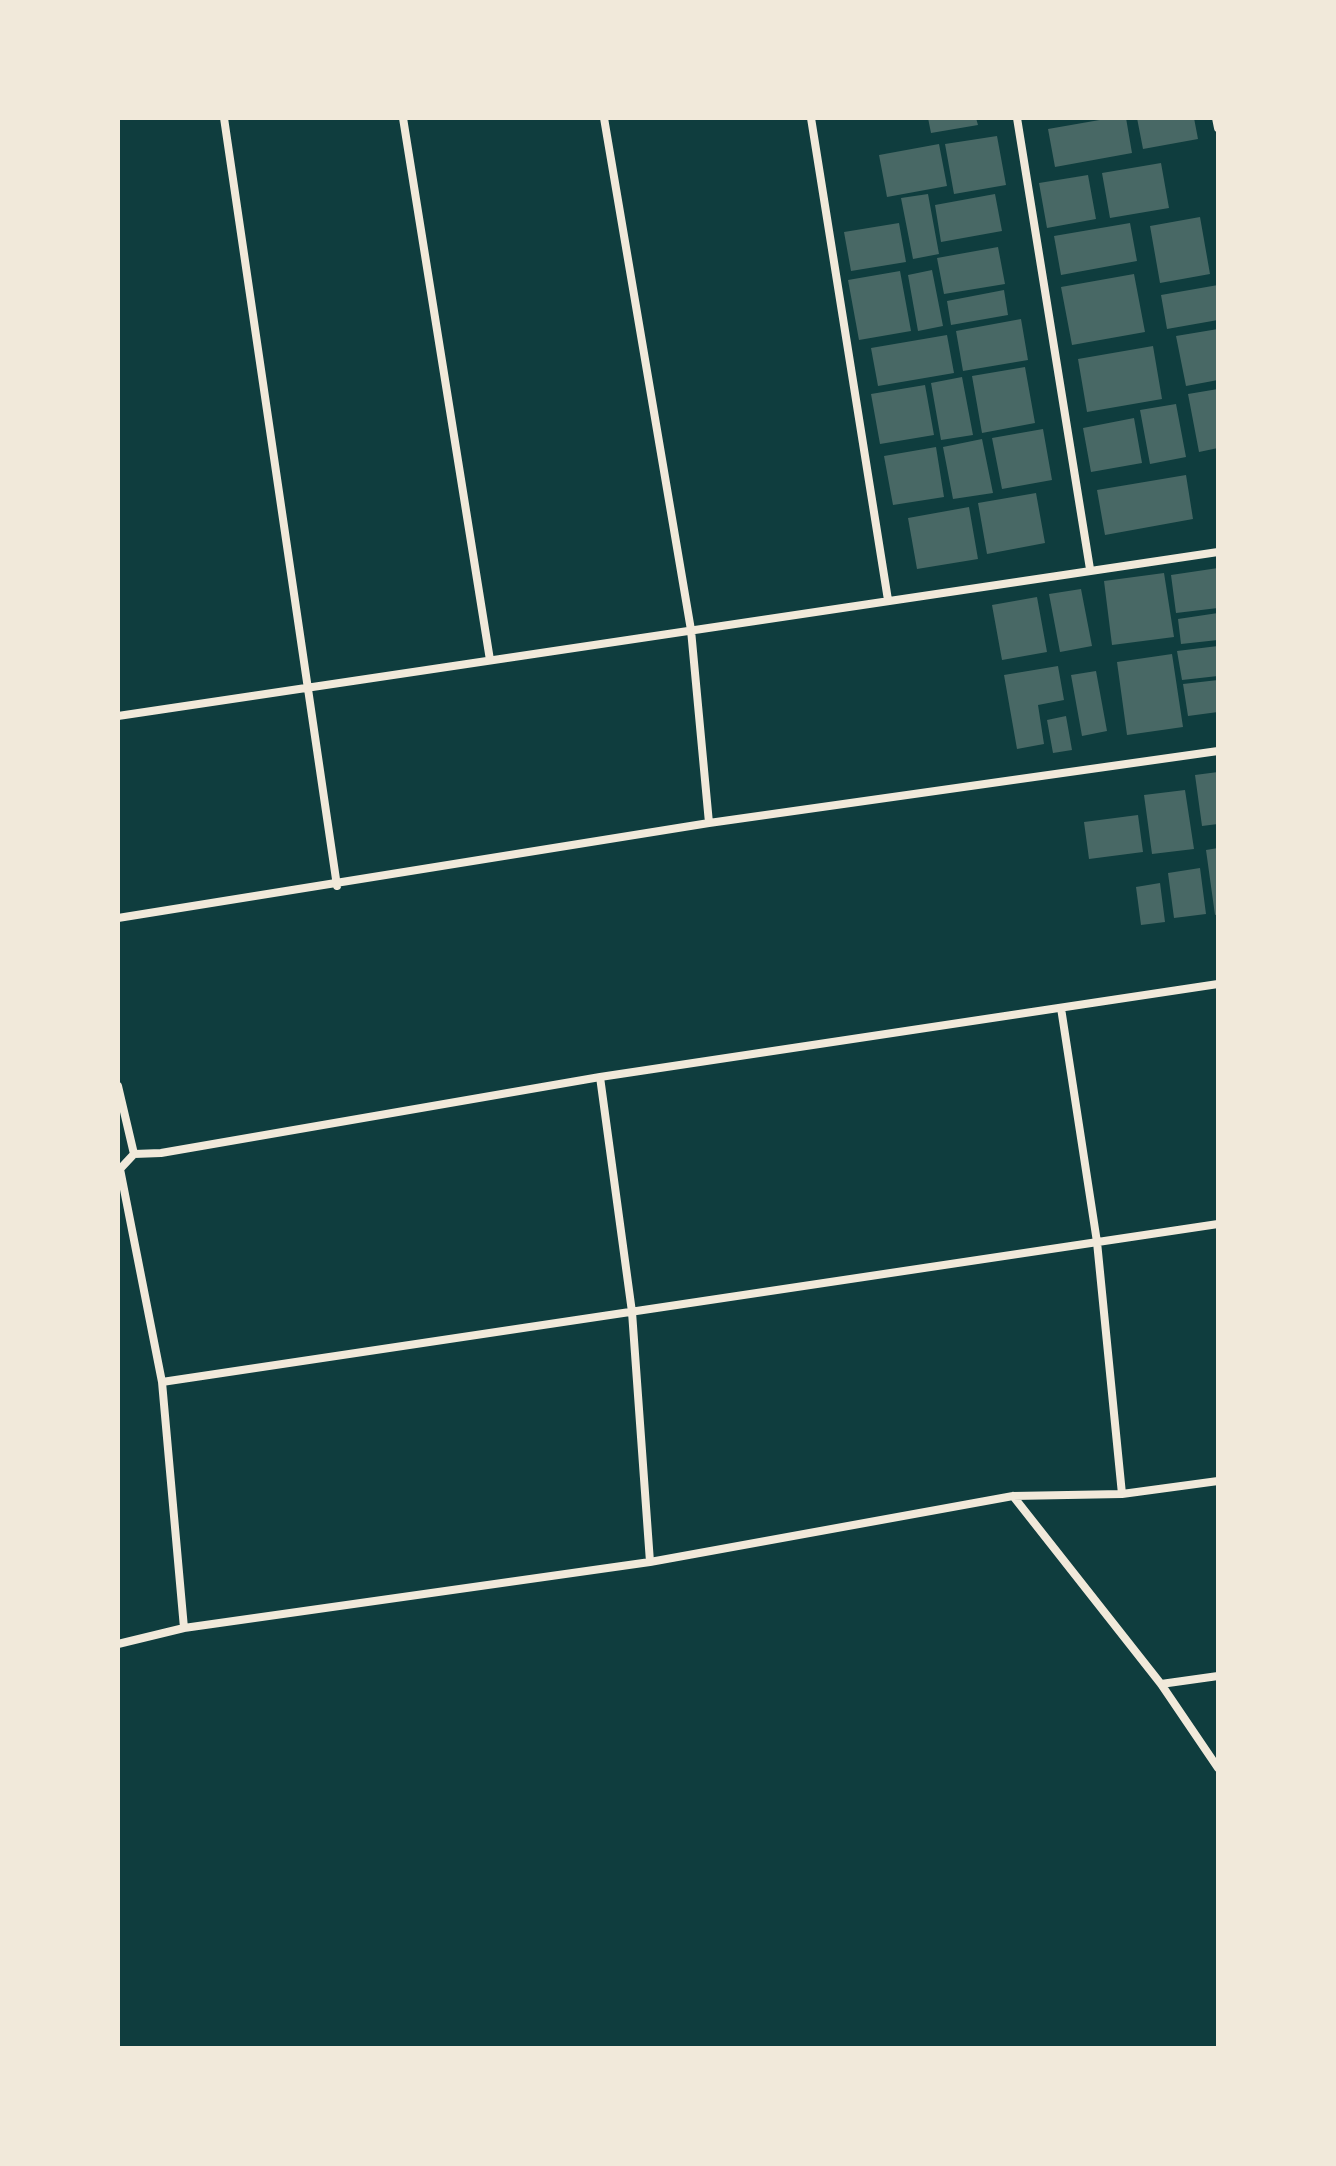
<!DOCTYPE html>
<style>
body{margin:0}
#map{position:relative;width:1336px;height:2166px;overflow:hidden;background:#0f3d3e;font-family:"Work Sans",sans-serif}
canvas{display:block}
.frame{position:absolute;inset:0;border:120px solid #f1e9da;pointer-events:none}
</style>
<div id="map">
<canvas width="1336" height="2166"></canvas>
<div class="frame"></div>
</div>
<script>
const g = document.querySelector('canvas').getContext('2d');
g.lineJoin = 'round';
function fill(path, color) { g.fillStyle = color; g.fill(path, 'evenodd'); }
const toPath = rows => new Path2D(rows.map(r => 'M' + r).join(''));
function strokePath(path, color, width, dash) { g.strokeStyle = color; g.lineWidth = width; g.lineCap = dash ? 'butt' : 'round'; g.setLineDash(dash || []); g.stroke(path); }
fill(toPath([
 [928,118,976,118,978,125,931,133],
 [1111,118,1126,118,1132,153,1055,167,1048,129],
 [1137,118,1194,118,1198,139,1143,149],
 [997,136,1006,185,954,194,945,144],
 [939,144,947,186,887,197,879,155],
 [1161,163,1169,208,1110,218,1102,173],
 [1088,175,1096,219,1047,228,1039,183],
 [928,194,939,254,913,259,901,198],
 [995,194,1002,231,941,242,935,205],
 [1200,217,1210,274,1160,283,1150,226],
 [899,223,906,262,851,271,844,232],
 [1130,223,1137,261,1061,275,1054,236],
 [998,247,1005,284,944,294,937,258],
 [932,270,943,326,918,331,908,275],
 [900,271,911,331,859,340,848,280],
 [1134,274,1145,332,1072,345,1061,287],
 [1218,285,1218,320,1167,329,1161,295],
 [1004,290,1008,315,951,325,947,301],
 [1021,319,1028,360,963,371,956,331],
 [1218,329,1218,380,1186,386,1176,336],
 [947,335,954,373,878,386,871,348],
 [1153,346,1162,399,1087,412,1078,359],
 [1025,367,1035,423,982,433,972,376],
 [962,377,973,435,941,440,931,383],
 [925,385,934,435,880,444,871,394],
 [1218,389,1218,448,1199,452,1188,394],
 [1176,404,1186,457,1150,464,1140,410],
 [1134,418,1142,463,1091,472,1083,428],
 [1043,429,1052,480,1002,489,992,438],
 [982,439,993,493,953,499,943,447],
 [936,447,944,497,893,505,884,456],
 [1186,475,1193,519,1105,535,1097,490],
 [1036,493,1045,543,987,554,978,503],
 [969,507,978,559,917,569,908,518],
 [1218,568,1218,608,1176,613,1171,575],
 [1164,573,1174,637,1112,645,1104,581],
 [1081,589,1092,646,1060,652,1049,594],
 [1037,597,1047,652,1002,660,992,605],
 [1218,613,1218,640,1181,644,1178,619],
 [1218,646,1218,676,1182,680,1177,651],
 [1172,654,1183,727,1127,735,1117,662],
 [1058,666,1064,700,1038,705,1044,744,1017,749,1004,675],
 [1096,671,1107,731,1082,736,1071,675],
 [1218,680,1218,712,1188,716,1183,684],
 [1066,716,1072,750,1053,753,1047,720],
 [1218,772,1218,824,1202,826,1195,775],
 [1185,790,1194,849,1152,854,1144,795],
 [1138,815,1143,852,1089,859,1084,822],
 [1218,848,1218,914,1215,915,1206,850],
 [1200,868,1206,914,1174,918,1168,873],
 [1160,883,1165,922,1141,925,1136,887]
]), '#486865');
strokePath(toPath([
 [224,118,337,886],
 [403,118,490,660],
 [604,118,691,630,709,823],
 [811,118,888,600],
 [1017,118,1090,569],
 [1216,118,1218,128],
 [118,716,1218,552],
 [118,918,709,823,1218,751],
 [1061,1008,1097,1242,1122,1494],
 [600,1077,632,1312,650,1562],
 [118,1086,134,1154],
 [162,1382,1218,1224],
 [1013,1496,1161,1684,1218,1768],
 [184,1628,162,1382,120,1169,134,1154,161,1153,600,1077,1218,984],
 [118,1644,184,1628,650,1562,1013,1496,1122,1494,1218,1481],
 [1161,1684,1218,1676]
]), '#f1e9da', 8);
</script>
